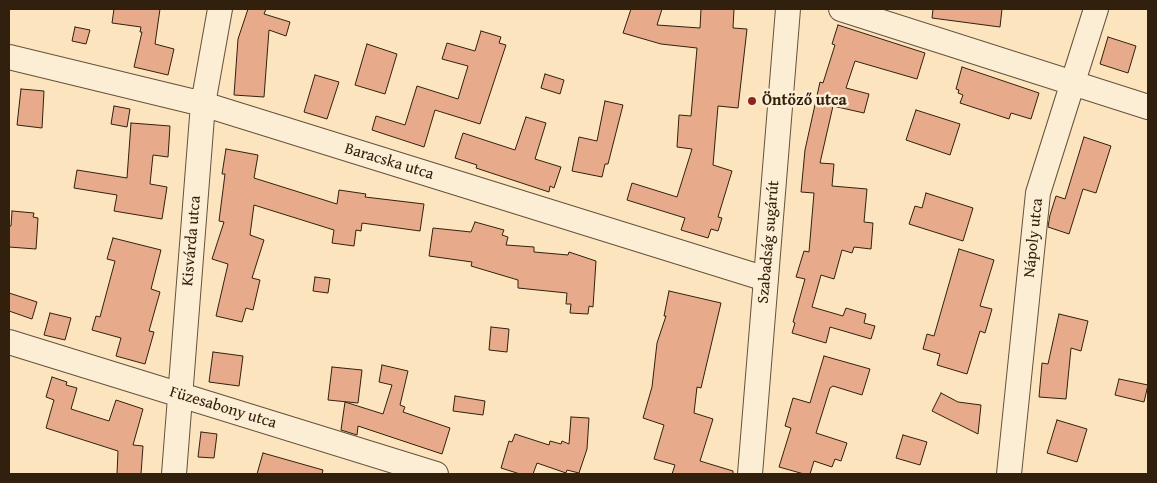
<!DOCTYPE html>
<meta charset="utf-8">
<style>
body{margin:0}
#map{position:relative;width:1157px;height:483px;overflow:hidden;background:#fbe4be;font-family:"Gentium Book Plus",serif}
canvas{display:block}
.frame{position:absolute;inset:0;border:10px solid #32200e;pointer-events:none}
</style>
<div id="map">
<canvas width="1157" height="483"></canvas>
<div class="frame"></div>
</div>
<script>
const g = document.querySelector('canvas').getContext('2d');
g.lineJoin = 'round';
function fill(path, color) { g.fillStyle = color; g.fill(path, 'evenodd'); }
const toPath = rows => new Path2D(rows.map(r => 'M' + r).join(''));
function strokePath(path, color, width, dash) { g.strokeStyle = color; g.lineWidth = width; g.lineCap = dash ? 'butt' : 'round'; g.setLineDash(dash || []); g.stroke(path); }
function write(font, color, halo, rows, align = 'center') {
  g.font = font + ' "Gentium Book Plus",serif'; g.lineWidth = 5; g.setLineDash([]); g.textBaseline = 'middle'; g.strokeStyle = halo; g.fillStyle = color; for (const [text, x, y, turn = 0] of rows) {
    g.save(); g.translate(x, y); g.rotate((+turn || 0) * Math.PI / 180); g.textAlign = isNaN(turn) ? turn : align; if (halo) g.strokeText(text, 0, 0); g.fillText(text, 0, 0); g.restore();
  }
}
const building = toPath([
 [114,9,160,9,155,44,174,49,168,75,134,67,142,32,140,32,141,27,112,23,114,9],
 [248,9,266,9,264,14,290,22,286,36,269,30,264,97,234,95,238,39,248,9],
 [631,9,662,9,657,25,700,28,701,9,734,9,733,28,747,29,738,108,718,106,713,165,732,171,718,217,722,218,718,231,711,229,708,238,681,230,685,218,627,200,632,183,677,197,692,149,677,147,679,115,691,116,697,48,661,44,623,33,631,9],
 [933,9,1002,9,1000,27,932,18,933,9],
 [838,25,925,53,917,79,855,61,846,88,869,94,864,113,833,106,820,163,834,164,832,186,867,189,864,222,873,223,871,249,854,247,852,253,842,250,834,279,821,275,812,307,843,316,846,308,866,314,864,323,875,326,871,339,830,327,826,343,792,333,795,323,793,322,805,279,796,277,804,251,809,252,814,193,801,192,805,150,820,82,823,83,835,45,832,44,838,25],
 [75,27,90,30,86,44,72,41,75,27],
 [481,31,501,37,499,43,506,45,480,124,435,110,424,147,372,130,376,116,405,125,417,86,458,99,468,66,442,59,447,43,475,51,481,31],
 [1108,37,1136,46,1128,73,1100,64,1108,37],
 [367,44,397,54,385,94,355,85,367,44],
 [962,67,1039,93,1031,119,1011,113,1009,119,960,103,963,95,958,93,959,90,956,89,962,67],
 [545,74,564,80,560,94,541,88,545,74],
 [315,75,339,82,327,119,304,112,315,75],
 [21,89,44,91,42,128,17,125,21,89],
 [605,101,623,105,608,164,605,164,602,177,572,171,579,137,597,141,605,101],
 [114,106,130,109,127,127,111,124,114,106],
 [916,110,960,124,950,155,906,140,916,110],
 [526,117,546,123,535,159,561,167,554,188,550,186,549,192,476,168,477,165,455,158,463,133,515,150,526,117],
 [131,123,170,126,168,157,153,155,150,184,167,187,162,219,114,211,117,195,74,188,77,170,127,178,131,123],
 [1084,137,1111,146,1096,193,1083,189,1069,234,1048,227,1050,215,1056,196,1065,199,1084,137],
 [226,149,258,155,254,178,337,204,339,190,366,194,365,197,424,204,420,231,362,223,361,231,356,230,354,246,332,243,334,230,254,205,250,235,264,240,252,278,260,280,253,310,246,308,242,322,216,316,228,264,212,259,224,222,219,221,225,174,222,174,226,149],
 [926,193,973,208,963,241,909,224,915,206,922,208,926,193],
 [12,211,34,213,33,217,38,218,36,249,9,247,9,226,11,226,12,211],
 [475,222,504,230,502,235,508,237,506,245,534,247,534,252,568,255,569,252,596,261,593,307,589,306,588,314,570,313,571,304,566,304,567,293,518,288,518,280,471,266,472,262,429,256,433,228,471,232,475,222],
 [113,238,161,250,151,289,160,292,149,331,154,332,145,364,116,356,121,338,92,330,96,316,100,317,115,261,107,259,113,238],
 [959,249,994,260,980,306,992,309,985,333,980,331,967,374,937,365,940,354,923,349,927,334,934,336,959,249],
 [315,277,330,279,328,293,313,291,315,277],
 [669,291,721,303,701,388,697,387,694,413,713,419,700,461,733,471,733,474,672,474,675,465,654,459,664,425,643,418,652,387,657,343,666,316,664,316,669,291],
 [9,293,37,302,32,319,9,311,9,293],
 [50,313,71,318,65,340,44,335,50,313],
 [1059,314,1088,321,1081,351,1071,348,1066,399,1039,397,1042,363,1048,364,1059,314],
 [491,327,509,329,507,352,489,350,491,327],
 [213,352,243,356,239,386,209,382,213,352],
 [824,356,870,369,862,395,833,386,830,388,816,433,847,443,841,461,835,459,832,467,814,461,810,474,804,474,779,467,791,428,785,426,793,398,810,403,824,356],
 [382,365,408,371,400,405,405,407,403,412,450,428,442,454,358,426,357,435,341,430,345,402,383,414,392,385,379,382,382,365],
 [332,367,362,370,358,403,328,400,332,367],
 [52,377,67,382,66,385,77,388,71,409,109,421,116,400,143,409,133,445,143,446,141,474,117,474,118,451,46,428,54,400,46,397,52,377],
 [1119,379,1148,385,1144,402,1115,395,1119,379],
 [941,393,958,402,981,405,978,434,932,411,941,393],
 [455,396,485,401,483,415,453,411,455,396],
 [571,417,589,418,587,449,579,473,567,470,566,473,537,463,533,474,520,474,501,468,509,441,512,442,515,434,549,445,550,441,561,444,562,441,569,444,571,417],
 [1057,420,1087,429,1077,462,1047,453,1057,420],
 [201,432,217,434,214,458,198,457,201,432],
 [903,435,927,442,920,465,896,458,903,435],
 [263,453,323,470,322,474,257,474,263,453]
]);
fill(building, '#e7ab8c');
strokePath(building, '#32200e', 1);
const minor = toPath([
 [841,9,1148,107],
 [9,57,203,104,766,279],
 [9,342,436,474],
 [174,474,203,104,220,9],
 [750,474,788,9],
 [1009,474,1038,193,1096,9]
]);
strokePath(minor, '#64513a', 26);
strokePath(minor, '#fcedd5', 24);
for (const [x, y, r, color] of [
 [752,101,5,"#8f2418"]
]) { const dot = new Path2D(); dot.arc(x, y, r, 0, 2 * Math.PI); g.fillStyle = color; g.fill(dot); strokePath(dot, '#fcedd5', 2); }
write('bold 16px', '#32200e', '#fcedd5', [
 ["Öntöző utca",762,101]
], 'left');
write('16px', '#32200e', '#fcedd5', [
 ["Baracska utca",389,162,17],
 ["Nápoly utca",1034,238,-84],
 ["Kisvárda utca",192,241,-85],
 ["Szabadság sugárút",769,242,-85],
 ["Füzesabony utca",223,408,17]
]);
</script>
